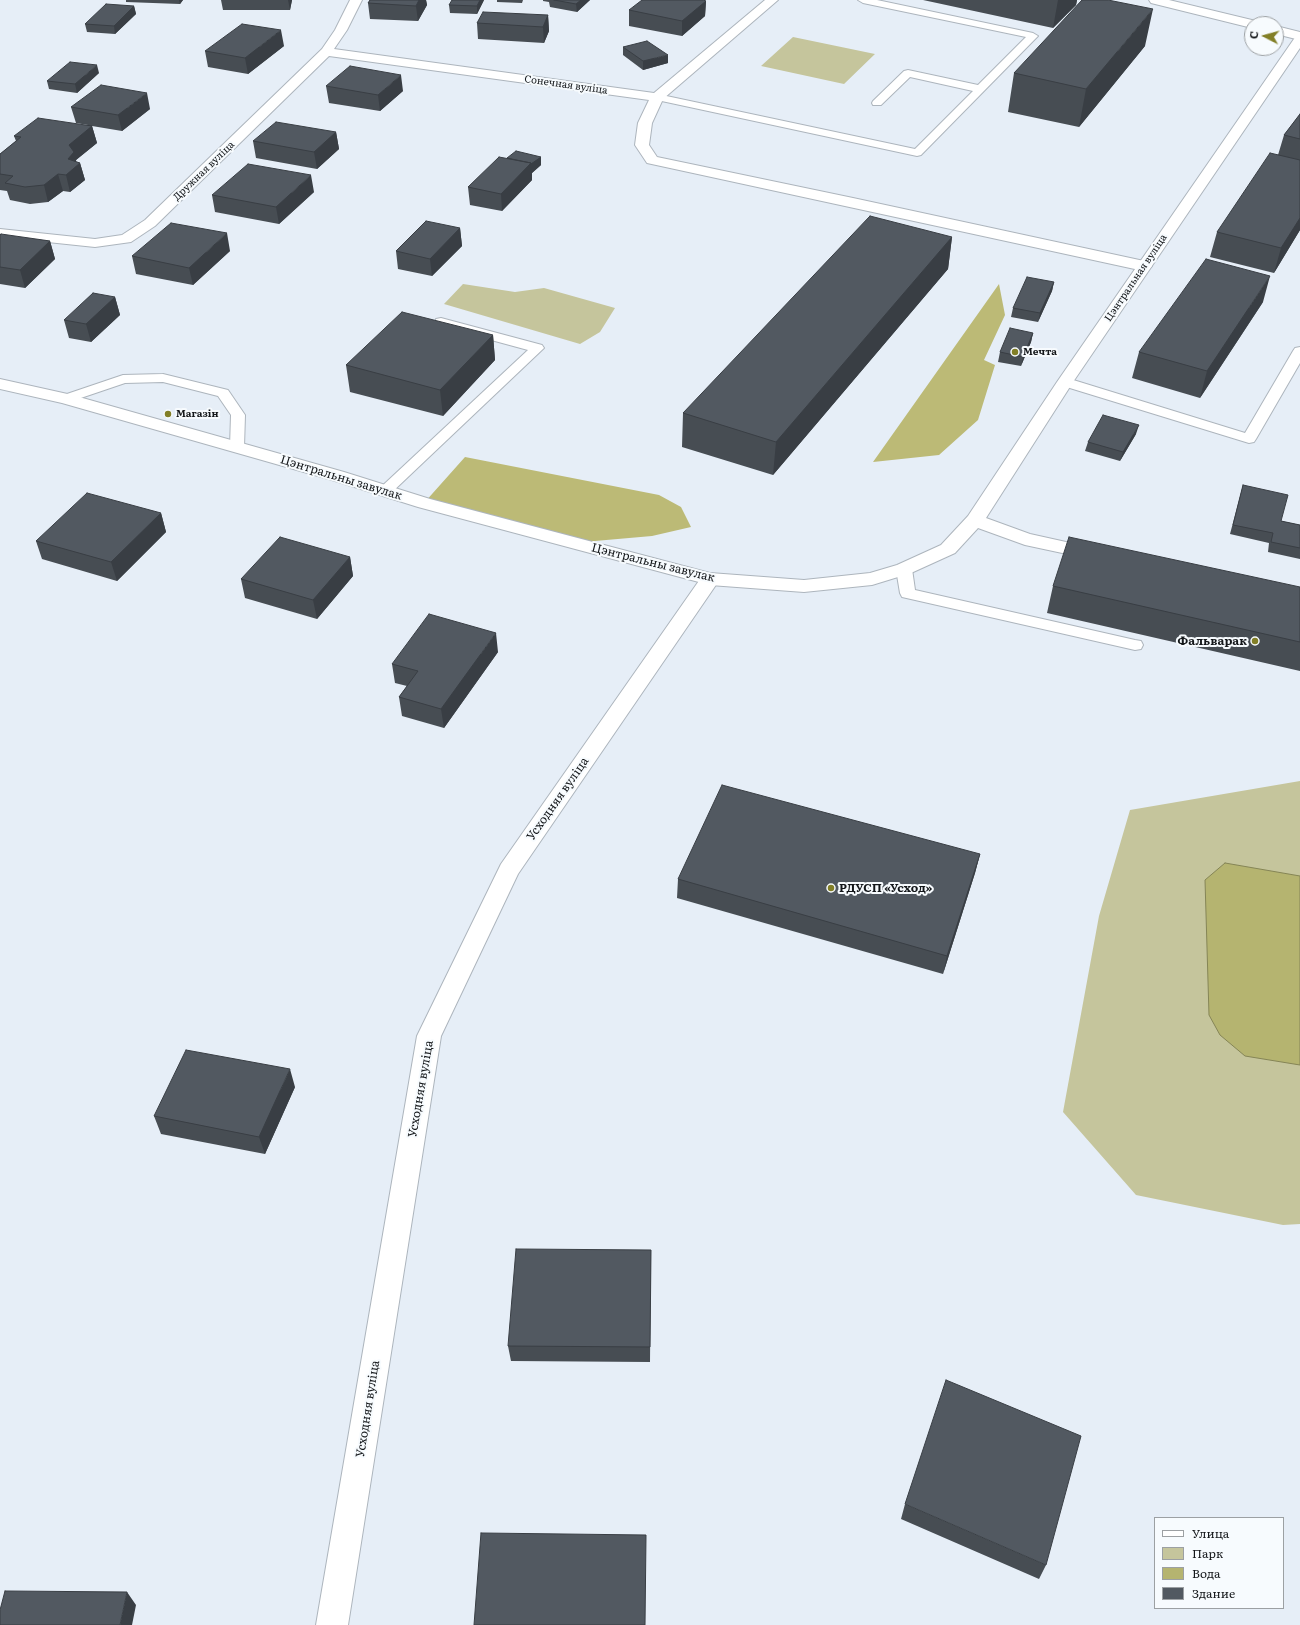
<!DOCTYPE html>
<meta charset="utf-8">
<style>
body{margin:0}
#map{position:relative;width:1300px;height:1625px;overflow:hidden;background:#e6eef7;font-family:Literata,serif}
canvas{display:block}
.legend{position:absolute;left:1154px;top:1517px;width:130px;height:92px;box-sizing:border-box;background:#f7fbfe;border:1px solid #9ca0a3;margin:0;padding:5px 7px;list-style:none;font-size:12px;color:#14171a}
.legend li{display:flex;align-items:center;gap:8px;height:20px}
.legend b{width:20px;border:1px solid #9ca0a3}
.north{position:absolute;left:1244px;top:16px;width:40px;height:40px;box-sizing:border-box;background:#f7fbfe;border:1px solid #9ca0a3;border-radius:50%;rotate:276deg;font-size:11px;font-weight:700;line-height:16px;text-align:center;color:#14171a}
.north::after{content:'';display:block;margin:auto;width:14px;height:18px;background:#827f27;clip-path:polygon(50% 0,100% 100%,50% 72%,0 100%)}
</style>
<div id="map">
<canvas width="1300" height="1625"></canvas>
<ul class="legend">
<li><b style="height:5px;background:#fff"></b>Улица</li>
<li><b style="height:11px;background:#c5c59c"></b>Парк</li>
<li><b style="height:11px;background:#b5b470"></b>Вода</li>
<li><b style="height:11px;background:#525961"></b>Здание</li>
</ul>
<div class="north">С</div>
</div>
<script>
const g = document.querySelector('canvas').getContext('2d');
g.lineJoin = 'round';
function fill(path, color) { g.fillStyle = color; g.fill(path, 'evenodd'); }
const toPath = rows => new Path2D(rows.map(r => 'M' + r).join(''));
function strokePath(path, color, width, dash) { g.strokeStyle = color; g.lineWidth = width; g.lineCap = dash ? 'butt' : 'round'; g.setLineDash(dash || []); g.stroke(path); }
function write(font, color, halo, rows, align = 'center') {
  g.font = font + ' Literata,serif'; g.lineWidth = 4; g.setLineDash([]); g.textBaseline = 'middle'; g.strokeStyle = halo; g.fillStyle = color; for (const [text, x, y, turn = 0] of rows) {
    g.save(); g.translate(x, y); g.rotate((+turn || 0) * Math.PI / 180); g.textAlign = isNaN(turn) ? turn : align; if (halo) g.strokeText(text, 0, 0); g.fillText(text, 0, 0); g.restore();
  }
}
fill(toPath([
 [793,37,875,54,844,84,761,66],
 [463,284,515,292,544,288,615,308,600,332,580,344,444,304],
 [1300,781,1300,1224,1283,1225,1136,1195,1063,1112,1099,916,1130,810]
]), '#c5c59c');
fill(toPath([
 [999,284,1005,315,984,360,995,365,978,420,939,455,873,462],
 [465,457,659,495,681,507,691,527,652,536,572,543,424,503]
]), '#bcba76');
const water = toPath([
 [1225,863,1300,876,1300,1065,1245,1056,1220,1035,1209,1015,1205,880,1225,863]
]);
fill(water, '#b5b470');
strokePath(water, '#858556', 1);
const lane = toPath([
 [858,0,877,0,1033,33,1038,36,921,155,917,156,657,100,652,97,657,94,915,149,973,91,910,77,881,105,873,105,872,103,873,101,904,71,908,70,978,85,1026,37,863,3,858,0],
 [441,318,542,345,544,348,390,494,385,495,380,494,378,491,380,488,528,350,436,325,435,322,436,319,441,318],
 [1300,347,1300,363,1256,439,1254,442,1249,443,1060,385,1058,382,1060,379,1065,378,1070,379,1245,433,1293,351,1295,348,1300,347],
 [163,374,228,390,245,415,244,447,242,450,237,451,232,450,230,447,231,415,218,396,163,382,125,383,66,403,61,402,59,399,61,396,123,375,163,374],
 [904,564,909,566,912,569,915,590,1135,640,1141,641,1143,645,1141,649,1135,650,902,597,900,593,896,569,899,566,904,564]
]);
const street = toPath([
 [350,0,362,0,347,30,334,49,654,93,765,0,778,0,663,99,652,123,649,145,657,157,853,198,1144,261,1149,263,1152,266,1149,269,1144,271,647,163,635,145,638,123,649,100,329,56,155,226,131,242,95,247,0,237,0,229,95,239,122,235,145,220,322,49,335,30,350,0],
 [1149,0,1169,0,1256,21,1258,24,1252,24,1252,28,1151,3,1149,0],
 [1276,26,1300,32,1300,40,1276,34,1276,26],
 [710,573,717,575,720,579,518,874,441,1036,348,1625,316,1625,417,1036,501,864,703,575,710,573]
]);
const secondary = toPath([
 [1300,35,1300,48,1073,382,986,518,1030,534,1102,550,1104,554,1102,558,1095,560,1025,545,978,528,955,553,911,573,872,585,804,592,710,585,418,507,332,480,62,403,0,389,0,379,72,395,344,472,430,499,710,573,804,580,870,573,897,565,941,545,968,516,1057,382,1296,36,1300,35]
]);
strokePath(lane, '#adb5bd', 2);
strokePath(street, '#adb5bd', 2);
strokePath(secondary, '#adb5bd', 2);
fill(lane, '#fff');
fill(street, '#fff');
fill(secondary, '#fff');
fill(toPath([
 [126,0,183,0,180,4,126,2],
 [221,0,292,0,290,10,223,10],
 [370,0,426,0,427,5,418,21,370,19,368,3],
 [484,0,477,14,450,13,449,5],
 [497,0,523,0,522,3,497,2],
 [543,0,590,0,577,12,550,7,549,2,543,1],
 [923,0,1077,0,1076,5,1053,28],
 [706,1,705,16,682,36,629,26,629,10],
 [134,6,136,14,115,34,87,32,85,24],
 [548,15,549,31,544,43,478,39,477,23],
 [284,46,248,74,208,67,205,51],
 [1145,46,1079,127,1008,112,1014,73],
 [623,47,668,63,643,70,623,55],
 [99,73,77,93,49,89,47,81],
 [326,86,403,91,380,111,329,103],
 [71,107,150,109,122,131,92,126,97,143,76,160,76,162,80,163,85,180,70,192,63,191,48,202,30,204,10,200,7,191,0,190,0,154,16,141,14,136,88,125,76,123],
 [1300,114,1300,230,1274,273,1210,257,1217,232,1278,155,1284,135],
 [336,132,339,149,317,169,256,158,253,141],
 [541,157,541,165,532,173,532,180,502,211,470,205,468,187,507,158],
 [314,192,279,224,215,212,212,195],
 [460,228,462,246,432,276,398,269,396,251],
 [0,235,50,241,55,259,25,288,0,284],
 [952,237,948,269,773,475,682,447,683,413],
 [230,251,193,285,136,274,132,256],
 [1054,282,1052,291,1038,322,1011,317,1013,308],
 [115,297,120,315,91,342,69,338,64,320],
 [1263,302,1200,398,1132,378,1139,352],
 [1033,333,1031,342,1021,366,998,362,1000,352],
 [493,335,495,360,443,416,350,392,346,365],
 [1136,434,1120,461,1085,451,1088,442],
 [1243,485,1281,521,1300,525,1300,559,1268,552,1269,543,1230,534],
 [161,513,166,532,117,581,42,559,36,541],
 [350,557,353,576,317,619,245,598,241,579],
 [1053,586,1300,587,1300,671,1047,613],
 [498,652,444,728,402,716,399,697,407,686,395,683,392,664],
 [980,854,975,873,943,974,677,898,678,879],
 [295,1087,265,1154,161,1134,154,1116],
 [651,1250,650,1362,511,1361,508,1346],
 [905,1504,1046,1565,1039,1579,901,1519]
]), '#474d53');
fill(toPath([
 [179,0,183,0,180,4],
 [288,0,292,0,290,10],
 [419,0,426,0,427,5,418,21,416,6],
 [480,0,484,0,477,14,477,6],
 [581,0,590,0,577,12,576,4],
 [1058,0,1077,0,1076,5,1053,28],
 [706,1,705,16,682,36,682,21],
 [134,6,136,14,115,34,114,26],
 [1153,9,1145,46,1079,127,1086,89],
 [548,15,549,31,544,43,543,27],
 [281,30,284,46,248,74,245,58],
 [668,55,668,63,643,70,643,61],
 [97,65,99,73,77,93,75,84],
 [401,75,403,91,380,111,378,95],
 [147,93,150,109,122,131,118,115],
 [92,126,97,143,76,160,77,166,80,163,85,180,70,192,66,175,68,159,69,145],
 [336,132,339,149,317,169,314,152],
 [541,157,541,165,532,173,532,180,502,211,501,194,531,163],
 [58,174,63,191,48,202,44,185],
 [311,175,314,192,279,224,276,207],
 [1300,218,1300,230,1274,273,1281,248],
 [460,228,462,246,432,276,430,259],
 [227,233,230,251,193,285,189,268],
 [952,237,948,269,773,475,776,442],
 [50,241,55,259,25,288,20,270],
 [1270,276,1263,302,1200,398,1207,371],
 [1054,282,1052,291,1038,322,1040,313],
 [115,297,120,315,91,342,86,324],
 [1033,333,1031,342,1021,366,1023,357],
 [493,335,495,360,443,416,440,390],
 [1139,425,1136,434,1120,461,1123,452],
 [161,513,166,532,117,581,111,562],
 [350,557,353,576,317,619,313,600],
 [496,633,498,652,444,728,441,709],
 [980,854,975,873,943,974,947,956],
 [290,1069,295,1087,265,1154,259,1137],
 [127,1592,136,1605,132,1625,120,1625]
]), '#393e44');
const building = toPath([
 [370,0,419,0,416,6,368,3,370,0],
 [452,0,480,0,477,6,449,5,452,0],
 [554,0,581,0,576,4,554,0],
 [642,0,703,0,706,1,682,21,629,10,642,0],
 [1082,0,1108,0,1153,9,1086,89,1014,73,1082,0],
 [106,4,134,6,114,26,85,24,106,4],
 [483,12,548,15,543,27,477,23,483,12],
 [242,24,281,30,245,58,205,51,242,24],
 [647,41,668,55,643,61,623,47,647,41],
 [70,62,97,65,75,84,47,81,70,62],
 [350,66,401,75,378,95,326,86,350,66],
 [101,85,147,93,118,115,71,107,101,85],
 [1300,114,1300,139,1284,135,1300,114],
 [38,118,92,126,69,145,74,152,68,159,80,163,66,175,58,174,44,185,25,187,5,183,13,176,0,174,0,154,21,137,14,136,38,118],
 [276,122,336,132,314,152,253,141,276,122],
 [516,151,541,157,531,164,531,163,507,158,516,151],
 [1270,153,1300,160,1300,218,1281,248,1217,232,1270,153],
 [499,157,531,163,501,194,468,187,499,157],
 [248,164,311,175,276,207,212,195,248,164],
 [870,216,952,237,776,442,683,413,870,216],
 [426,221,460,228,430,259,396,251,426,221],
 [171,223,227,233,189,268,132,256,171,223],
 [1,234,50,241,20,270,0,267,0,235,1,234],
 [1206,259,1270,276,1207,371,1139,352,1206,259],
 [1027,277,1054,282,1040,313,1013,308,1027,277],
 [93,293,115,297,86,324,64,320,93,293],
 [402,312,493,335,440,390,346,365,402,312],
 [1010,328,1033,333,1023,357,1000,352,1010,328],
 [1103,415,1139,425,1123,452,1088,442,1103,415],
 [1243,485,1288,495,1281,521,1300,525,1300,548,1271,542,1273,533,1233,525,1243,485],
 [87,493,161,513,111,562,36,541,87,493],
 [280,537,350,557,313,600,241,579,280,537],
 [1069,537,1300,587,1300,642,1053,586,1069,537],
 [429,614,496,633,441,709,399,697,418,671,392,664,429,614],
 [722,785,980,854,947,956,678,879,722,785],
 [186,1050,290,1069,259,1137,154,1116,186,1050],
 [516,1249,651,1250,650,1347,508,1346,516,1249],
 [946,1380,1081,1436,1046,1565,905,1504,946,1380],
 [481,1533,646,1535,645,1625,474,1625,481,1533],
 [5,1591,127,1592,120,1625,0,1625,0,1610,5,1591]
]);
fill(building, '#525961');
strokePath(building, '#393e44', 1);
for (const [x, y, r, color] of [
 [1015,352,4,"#827f27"],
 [168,414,4,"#827f27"],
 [1255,641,4,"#827f27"],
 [831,888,4,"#827f27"]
]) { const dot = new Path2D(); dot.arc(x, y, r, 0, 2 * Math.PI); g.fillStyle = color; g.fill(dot); strokePath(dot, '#f7fbfe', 1.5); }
write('10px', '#14171a', '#f7fbfe', [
 ["Сонечная вуліца",566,85,8],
 ["Дружная вуліца",204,171,-44],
 ["Цэнтральная вуліца",1136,278,-56]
]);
write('bold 10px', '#14171a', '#f7fbfe', [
 ["Мечта",1023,352],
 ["Магазін",176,414]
], 'left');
write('12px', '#14171a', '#f7fbfe', [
 ["Цэнтральны завулак",341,478,17],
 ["Цэнтральны завулак",653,563,14],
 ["Усходняя вуліца",558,799,-55],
 ["Усходняя вуліца",421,1089,-80],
 ["Усходняя вуліца",368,1409,-81]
]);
write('bold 12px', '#14171a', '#f7fbfe', [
 ["Фальварак",1247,641],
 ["РДУСП «Усход»",839,888,"left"]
], 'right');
</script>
